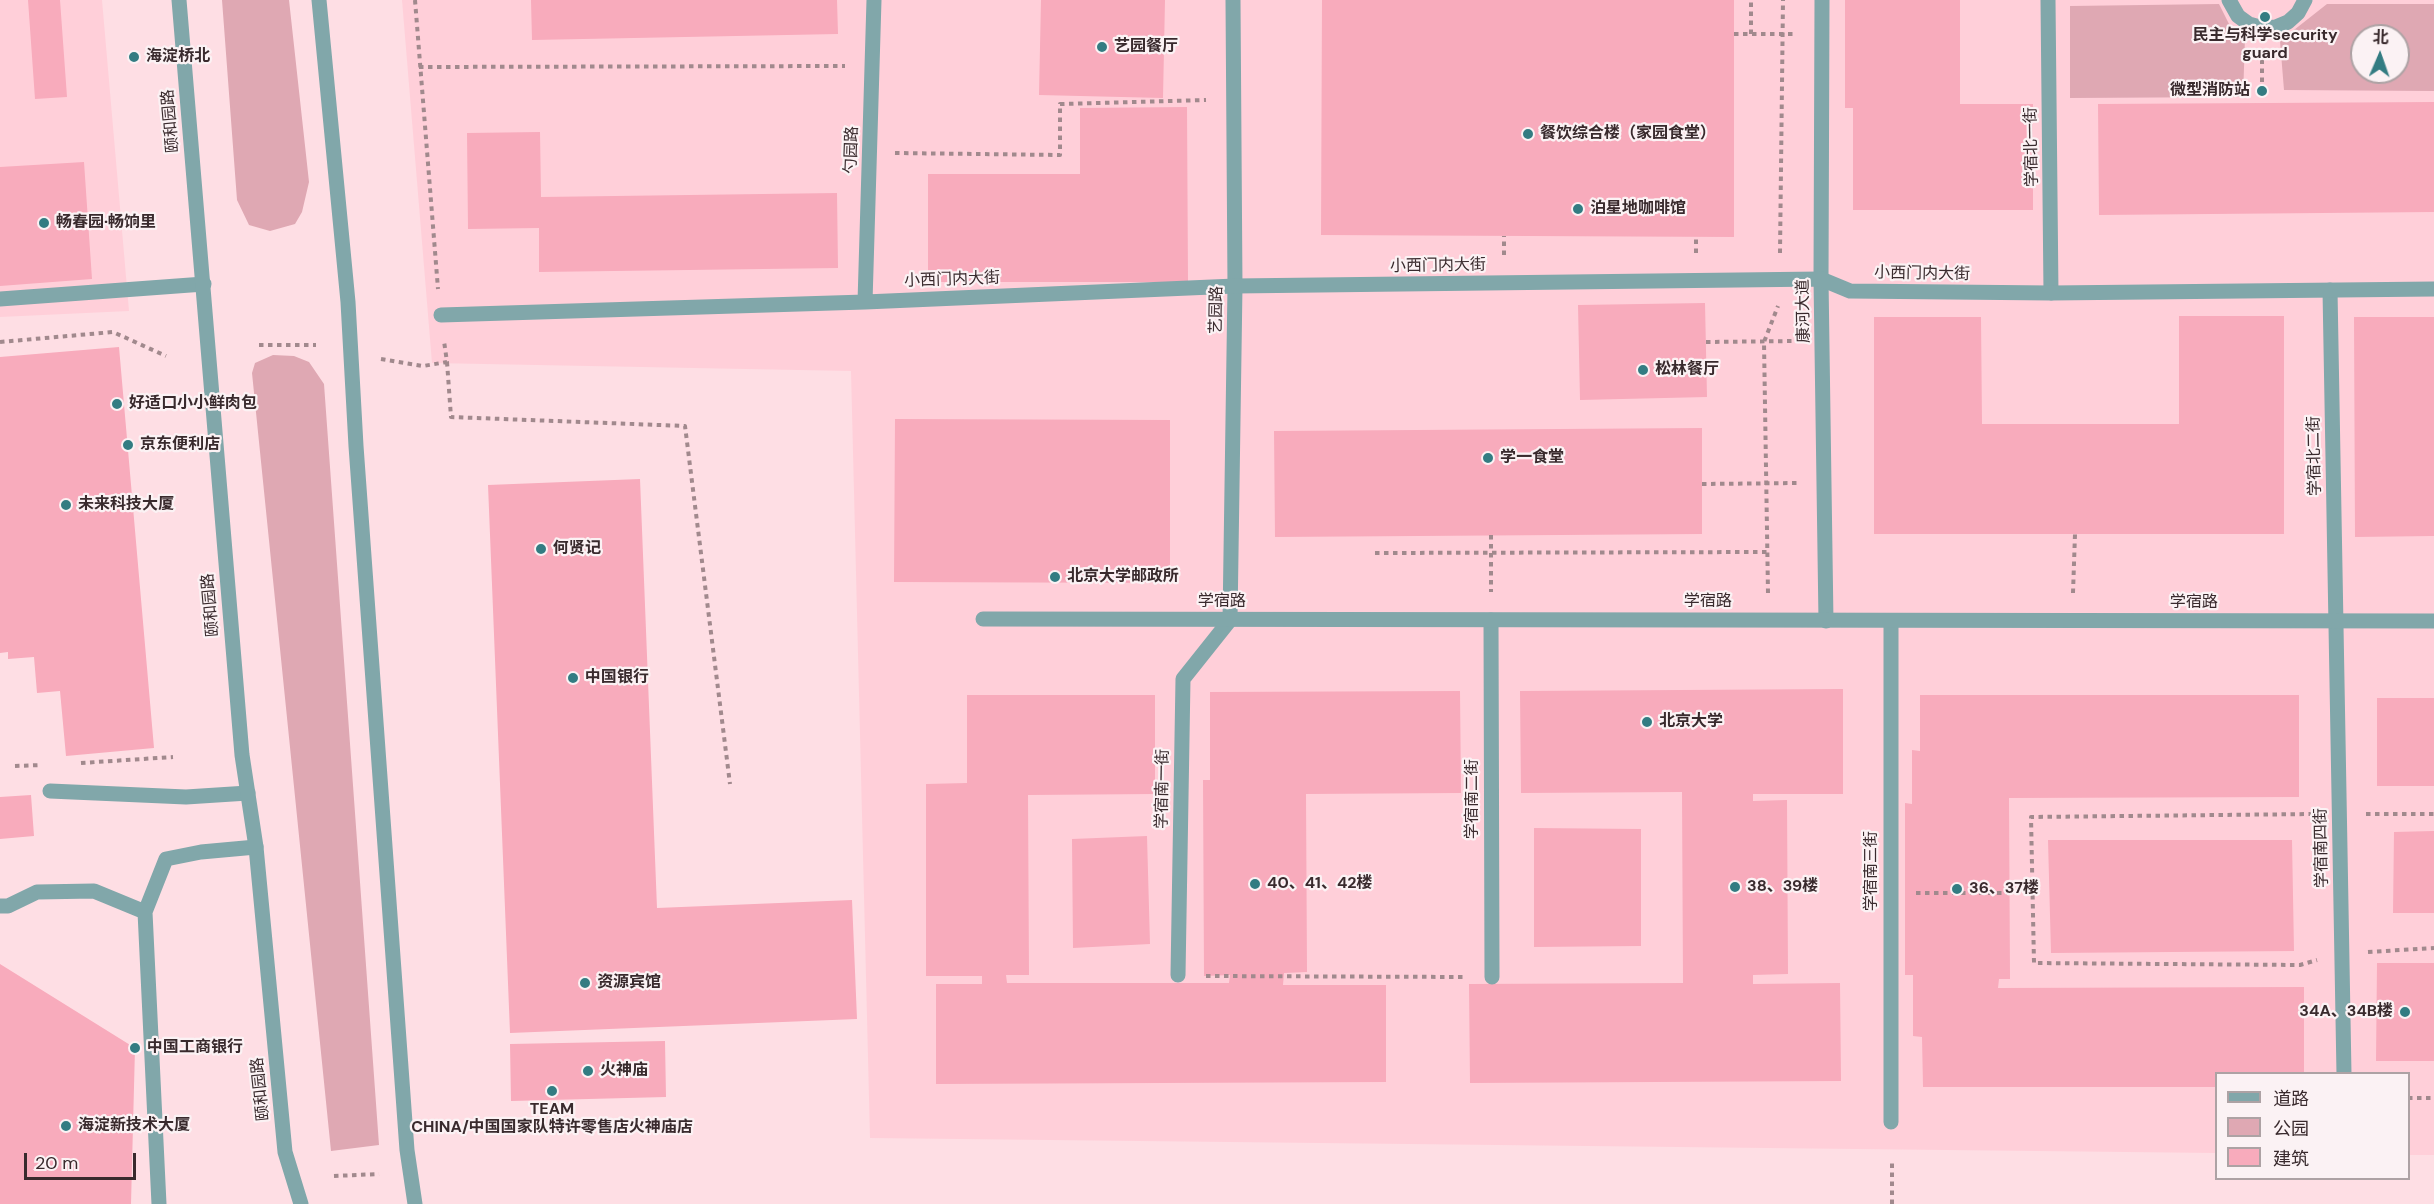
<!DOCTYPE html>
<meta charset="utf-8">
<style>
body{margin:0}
#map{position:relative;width:2434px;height:1204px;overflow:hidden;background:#fedee4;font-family:"DM Sans","Noto Sans SC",sans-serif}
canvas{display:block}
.legend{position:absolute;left:2215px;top:1072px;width:195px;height:108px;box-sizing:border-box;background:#fbf2f4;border:2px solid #ada2a4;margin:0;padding:8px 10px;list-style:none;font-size:18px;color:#392a2d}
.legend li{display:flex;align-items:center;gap:12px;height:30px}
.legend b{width:30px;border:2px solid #ada2a4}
.north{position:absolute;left:2350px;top:24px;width:60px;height:60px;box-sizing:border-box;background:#fbf2f4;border:2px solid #ada2a4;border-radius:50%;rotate:2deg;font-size:16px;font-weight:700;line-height:24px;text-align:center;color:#392a2d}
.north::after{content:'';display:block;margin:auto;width:21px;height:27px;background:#337c82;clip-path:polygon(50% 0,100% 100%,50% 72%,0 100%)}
.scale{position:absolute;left:24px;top:1153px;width:112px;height:27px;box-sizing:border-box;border:3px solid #392a2d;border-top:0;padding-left:8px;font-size:18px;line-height:21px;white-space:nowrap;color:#392a2d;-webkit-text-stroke:4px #fbf2f4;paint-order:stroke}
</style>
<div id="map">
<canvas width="2434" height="1204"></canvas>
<ul class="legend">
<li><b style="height:8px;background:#81a7aa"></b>道路</li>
<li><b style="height:16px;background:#dfa8b3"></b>公园</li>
<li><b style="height:16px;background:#f8abbc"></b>建筑</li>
</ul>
<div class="north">北</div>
<div class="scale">20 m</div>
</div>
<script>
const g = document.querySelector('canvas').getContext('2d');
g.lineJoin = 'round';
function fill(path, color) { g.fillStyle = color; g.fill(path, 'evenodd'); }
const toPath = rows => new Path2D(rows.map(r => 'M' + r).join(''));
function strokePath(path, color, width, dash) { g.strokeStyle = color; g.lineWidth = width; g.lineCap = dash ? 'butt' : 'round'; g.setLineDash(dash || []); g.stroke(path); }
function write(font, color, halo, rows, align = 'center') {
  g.font = font + ' "DM Sans","Noto Sans SC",sans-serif'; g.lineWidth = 4.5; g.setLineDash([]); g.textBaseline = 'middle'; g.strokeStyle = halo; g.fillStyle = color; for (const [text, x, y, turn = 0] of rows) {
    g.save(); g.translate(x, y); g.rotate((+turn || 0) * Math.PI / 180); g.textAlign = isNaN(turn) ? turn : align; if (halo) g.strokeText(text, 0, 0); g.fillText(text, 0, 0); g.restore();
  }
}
fill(toPath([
 [0,0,102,0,129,311,0,317],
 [402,0,2434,0,2434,1155,2409,1155,2408,1074,2216,1074,2216,1153,870,1138,851,371,432,363],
 [2362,36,2398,36,2398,72,2362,72]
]), '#ffcfd9');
fill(toPath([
 [222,0,289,0,309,182,302,212,295,224,270,231,249,225,237,200],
 [2219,4,2231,28,2245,38,2243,97,2070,98,2070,6],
 [2327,4,2434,4,2434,91,2284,90,2280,41],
 [2362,36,2398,36,2398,72,2362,72],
 [273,355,294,356,309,362,324,384,379,1145,331,1151,252,373,255,363]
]), '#dfa8b3');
fill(toPath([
 [28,0,60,0,67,97,35,99],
 [531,0,837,0,838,34,532,40],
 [1041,0,1165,0,1163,98,1039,95],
 [1322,0,1734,0,1734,237,1321,235],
 [1845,0,1960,0,1960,104,2033,104,2033,210,1853,210,1853,108,1845,108],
 [2434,102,2434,212,2099,215,2098,104],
 [1187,107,1188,282,928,282,928,174,1080,174,1080,108],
 [540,132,541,197,837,193,838,268,539,272,539,228,468,229,467,133],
 [84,162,92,279,0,286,0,167],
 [1705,303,1707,397,1580,400,1578,305],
 [2179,316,2284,316,2284,534,1874,534,1874,317,1981,317,1982,424,2179,424],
 [2354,317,2434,317,2434,536,2355,537],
 [119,347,154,748,66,756,60,691,37,693,34,657,8,659,8,652,0,653,0,357],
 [895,419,1170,420,1170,583,894,582],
 [1702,428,1702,534,1275,537,1274,431],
 [640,479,657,908,852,900,857,1019,510,1033,488,485],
 [1843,689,1843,794,1753,794,1753,801,1787,800,1788,974,1753,975,1753,984,1840,983,1841,1081,1470,1083,1469,984,1683,983,1682,792,1521,793,1520,691],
 [1460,691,1461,793,1306,794,1307,972,1284,973,1283,985,1386,985,1386,1082,936,1084,936,984,982,984,982,976,926,976,926,784,967,783,967,695,1155,695,1155,794,1028,795,1029,975,1006,975,1007,983,1229,983,1230,975,1204,976,1203,780,1210,780,1210,692],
 [1920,695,2299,695,2299,797,2009,798,2010,979,1999,979,1998,988,2304,987,2304,1074,2216,1074,2216,1087,1923,1087,1922,1037,1913,1036,1913,975,1905,975,1905,803,1912,804,1912,750,1920,751],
 [2377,698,2434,698,2434,786,2377,786],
 [31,795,34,836,0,839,0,797],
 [1534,828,1641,829,1641,946,1534,947],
 [2434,831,2434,913,2393,913,2394,832],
 [1147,836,1150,944,1073,948,1072,839],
 [2048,840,2292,840,2294,951,2051,953],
 [2377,963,2434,963,2434,1061,2376,1061],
 [0,964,135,1048,131,1204,0,1204],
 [665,1041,666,1097,511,1101,510,1044]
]), '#f8abbc');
strokePath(toPath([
 [415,0,438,289],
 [1734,34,1794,34],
 [1751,34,1751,0],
 [419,67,845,66],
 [2262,82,2262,55],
 [895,153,1060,155,1060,104,1206,100],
 [1696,253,1696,237],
 [1780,253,1783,0],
 [1504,255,1504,236],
 [0,342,113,332,166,356],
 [1706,342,1794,341],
 [259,345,316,345],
 [381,359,423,366,447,362,444,341],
 [447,362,451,417,685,426,730,784],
 [1702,484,1799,483],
 [1491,535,1491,592],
 [1375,553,1767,552],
 [1768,593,1764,342,1778,306],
 [2073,593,2075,534],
 [81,763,173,757],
 [15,766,41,765],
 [2313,814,2031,817,2034,963,2300,965,2317,960],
 [2366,814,2434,814],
 [1916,893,2033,893],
 [2368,952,2434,948],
 [1206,976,1465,977],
 [2408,1098,2434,1098],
 [334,1176,379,1174],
 [1892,1204,1892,1163]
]), '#a1898d', 4, [4.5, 4.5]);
strokePath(toPath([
 [1822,0,1821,279,1826,621],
 [2048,0,2051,293],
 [2229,0,2238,16,2249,24,2263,28,2276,27,2288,22,2298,13,2305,0],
 [2330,290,2344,1074],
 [0,299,204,284],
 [1491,620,1492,977],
 [50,791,186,797,248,793],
 [0,906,8,906,37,892,94,891,145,912],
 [1178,975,1183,679,1230,620,1235,286,1233,0],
 [1891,1122,1891,621],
 [159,1204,145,912,166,859,201,852,256,847]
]), '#81a7aa', 15);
strokePath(toPath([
 [865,302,874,0],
 [441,315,865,302,1235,286,1821,279,1850,291,2051,293,2434,289],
 [983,619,2434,621]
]), '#81a7aa', 15);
strokePath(toPath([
 [179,0,242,755,256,847,285,1152,301,1204],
 [319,0,348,302,356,446,407,1150,415,1204]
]), '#81a7aa', 15);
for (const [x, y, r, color] of [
 [2265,17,6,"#337c82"],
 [1102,47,6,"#337c82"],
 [134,57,6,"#337c82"],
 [2262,91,6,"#337c82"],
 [1528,134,6,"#337c82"],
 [1578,209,6,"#337c82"],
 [44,223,6,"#337c82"],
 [1643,370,6,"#337c82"],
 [117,404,6,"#337c82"],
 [128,445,6,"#337c82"],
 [1488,458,6,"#337c82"],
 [66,505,6,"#337c82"],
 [541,549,6,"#337c82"],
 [1055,577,6,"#337c82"],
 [573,678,6,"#337c82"],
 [1647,722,6,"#337c82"],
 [1255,884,6,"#337c82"],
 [1735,887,6,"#337c82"],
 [1957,889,6,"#337c82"],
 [585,983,6,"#337c82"],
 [2405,1012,6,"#337c82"],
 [135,1048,6,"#337c82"],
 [588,1071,6,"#337c82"],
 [552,1091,6,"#337c82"],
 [66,1126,6,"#337c82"]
]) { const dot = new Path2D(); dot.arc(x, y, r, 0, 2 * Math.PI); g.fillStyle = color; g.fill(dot); strokePath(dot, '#fbf2f4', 2); }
write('bold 16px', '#392a2d', '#fbf2f4', [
 ["民主与科学security",2265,36,"center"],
 ["guard",2265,54,"center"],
 ["艺园餐厅",1114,47],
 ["海淀桥北",146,57],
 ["微型消防站",2250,91,"right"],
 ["餐饮综合楼（家园食堂）",1540,134],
 ["泊星地咖啡馆",1590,209],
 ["畅春园·畅饷里",56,223],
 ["松林餐厅",1655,370],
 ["好适口小小鲜肉包",129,404],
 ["京东便利店",140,445],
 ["学一食堂",1500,458],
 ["未来科技大厦",78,505],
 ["何贤记",553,549],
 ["北京大学邮政所",1067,577],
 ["中国银行",585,678],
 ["北京大学",1659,722],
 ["40、41、42楼",1267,884],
 ["38、39楼",1747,887],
 ["36、37楼",1969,889],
 ["资源宾馆",597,983],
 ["34A、34B楼",2393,1012,"right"],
 ["中国工商银行",147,1048],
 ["火神庙",600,1071],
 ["TEAM",552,1110,"center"],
 ["CHINA/中国国家队特许零售店火神庙店",552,1128,"center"],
 ["海淀新技术大厦",78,1126]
], 'left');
write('16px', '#392a2d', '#fbf2f4', [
 ["颐和园路",171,121,-95],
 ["学宿北一街",2032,147,-91],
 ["勺园路",852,150,-88],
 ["小西门内大街",1438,266,-1],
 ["小西门内大街",1922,274,1],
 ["小西门内大街",952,280,-2],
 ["艺园路",1217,310,-89],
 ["康河大道",1804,311,-91],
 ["学宿北二街",2315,456,-91],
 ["学宿路",1222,602],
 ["学宿路",1708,602],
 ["学宿路",2194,603],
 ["颐和园路",211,605,-95],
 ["学宿南一街",1163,789,-89],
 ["学宿南二街",1473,799,-90],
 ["学宿南四街",2322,848,-91],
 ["学宿南三街",1872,871,-90],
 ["颐和园路",261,1089,-96]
]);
</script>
